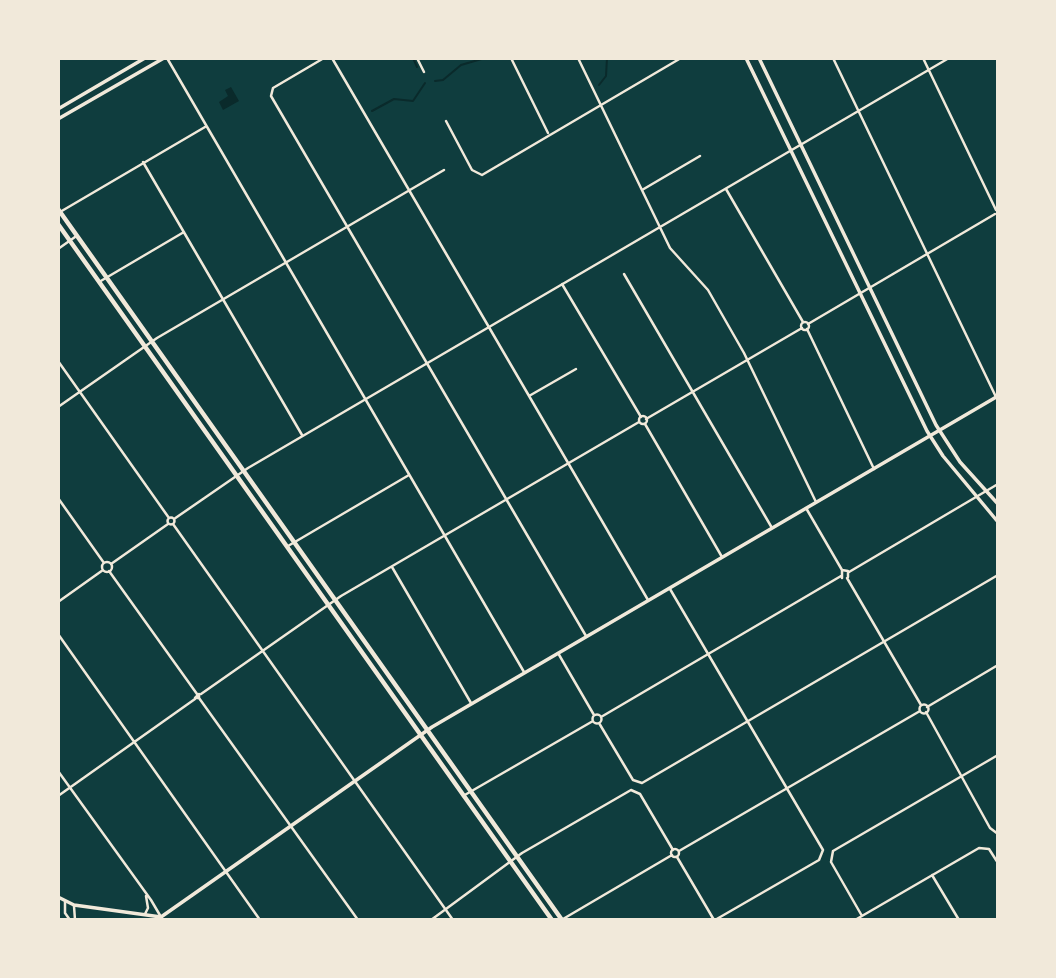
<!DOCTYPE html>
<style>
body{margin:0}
#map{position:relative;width:1056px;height:978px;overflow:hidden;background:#0f3d3e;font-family:"Times New Roman",serif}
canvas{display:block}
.frame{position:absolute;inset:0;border:60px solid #f1e9da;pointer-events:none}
</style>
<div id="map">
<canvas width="1056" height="978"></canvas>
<div class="frame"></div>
</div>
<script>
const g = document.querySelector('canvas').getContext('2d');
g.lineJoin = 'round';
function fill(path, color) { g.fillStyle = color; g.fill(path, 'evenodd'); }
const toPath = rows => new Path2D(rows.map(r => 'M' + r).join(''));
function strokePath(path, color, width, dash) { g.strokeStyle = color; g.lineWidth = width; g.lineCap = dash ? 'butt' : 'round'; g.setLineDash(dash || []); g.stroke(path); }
fill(toPath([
 [231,87,239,101,223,110,219,102,228,96,225,90]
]), '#0a2a2b');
strokePath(toPath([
 [413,58,417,67],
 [435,81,443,80,461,65,485,58],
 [599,85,606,76,607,58],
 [372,111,394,99,413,101,425,83]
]), '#0a2a2b', 2);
strokePath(toPath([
 [167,58,524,672],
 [324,58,273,88,271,96,586,636],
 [332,58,648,600],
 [417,58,424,72],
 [511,58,548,133],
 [578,58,670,248,708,290,744,353,816,502],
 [833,58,996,397],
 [923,58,996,210],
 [446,121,472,170,482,175,681,58],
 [143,162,302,435],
 [726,189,803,322],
 [642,190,700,156],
 [60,212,205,127],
 [58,249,75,237],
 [624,274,772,528],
 [99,282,184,232],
 [562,284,641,417],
 '801 326a4 4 0 1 1 8 0a4 4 0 1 1-8 0Z',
 [808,324,995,214],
 [807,329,874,469],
 [58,361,169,518],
 [529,396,576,369],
 [58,407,157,338,444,170],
 '639 420a4 4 0 1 1 8 0a4 4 0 1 1-8 0Z',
 [646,419,802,328],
 [645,424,722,557],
 [58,498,104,563],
 [806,508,842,570,842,578],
 '167.5 521a3.5 3.5 0 1 1 7 0a3.5 3.5 0 1 1-7 0Z',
 [174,519,248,468,949,58],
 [173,524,453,920],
 [288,546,409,475],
 '102 567a5 5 0 1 1 10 0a5 5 0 1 1-10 0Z',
 [111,564,168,524],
 [392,567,471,703],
 [842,570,848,571,848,577],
 [109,571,197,694],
 [849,572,998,484],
 [847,578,921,705],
 [670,589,823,850,819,860,715,920],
 [58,602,103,570],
 [58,634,260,920],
 [558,653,594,715],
 [201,694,341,596,639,422],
 [199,698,199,694,195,698,199,698,358,920],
 '919.5 709a4.5 4.5 0 1 1 9 0a4.5 4.5 0 1 1-9 0Z',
 [927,707,998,665],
 [926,712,990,828,998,834],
 '592.5 719a4.5 4.5 0 1 1 9 0a4.5 4.5 0 1 1-9 0Z',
 [601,717,841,576],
 [599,723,633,780,642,783,998,575],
 [58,771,151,900,161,917,157,920],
 [58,796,195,699],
 [463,796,593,721],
 '671 853a4 4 0 1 1 8 0a4 4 0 1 1-8 0Z',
 [679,851,920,711],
 [677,857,714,920],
 [932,875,959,920],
 [65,902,65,913,70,920],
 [74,906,75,920],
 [145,914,148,908,146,896],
 [862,916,831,862,833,851,998,755],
 [563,919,672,855],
 [431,920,522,853,631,790,640,794,673,850],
 [855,920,979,848,989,849,998,863]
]), '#f1e9da', 2.5);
strokePath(toPath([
 [746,58,927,431,943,456,998,522],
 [759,58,936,425,960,462,998,504],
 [58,897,74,905,161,917],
 [161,917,432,727,998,396]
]), '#f1e9da', 3.5);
strokePath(toPath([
 [58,109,145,58],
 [58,119,164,58]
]), '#f1e9da', 3.5);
strokePath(toPath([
 [58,209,562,920],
 [58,224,552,920]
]), '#f1e9da', 4.5);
</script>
